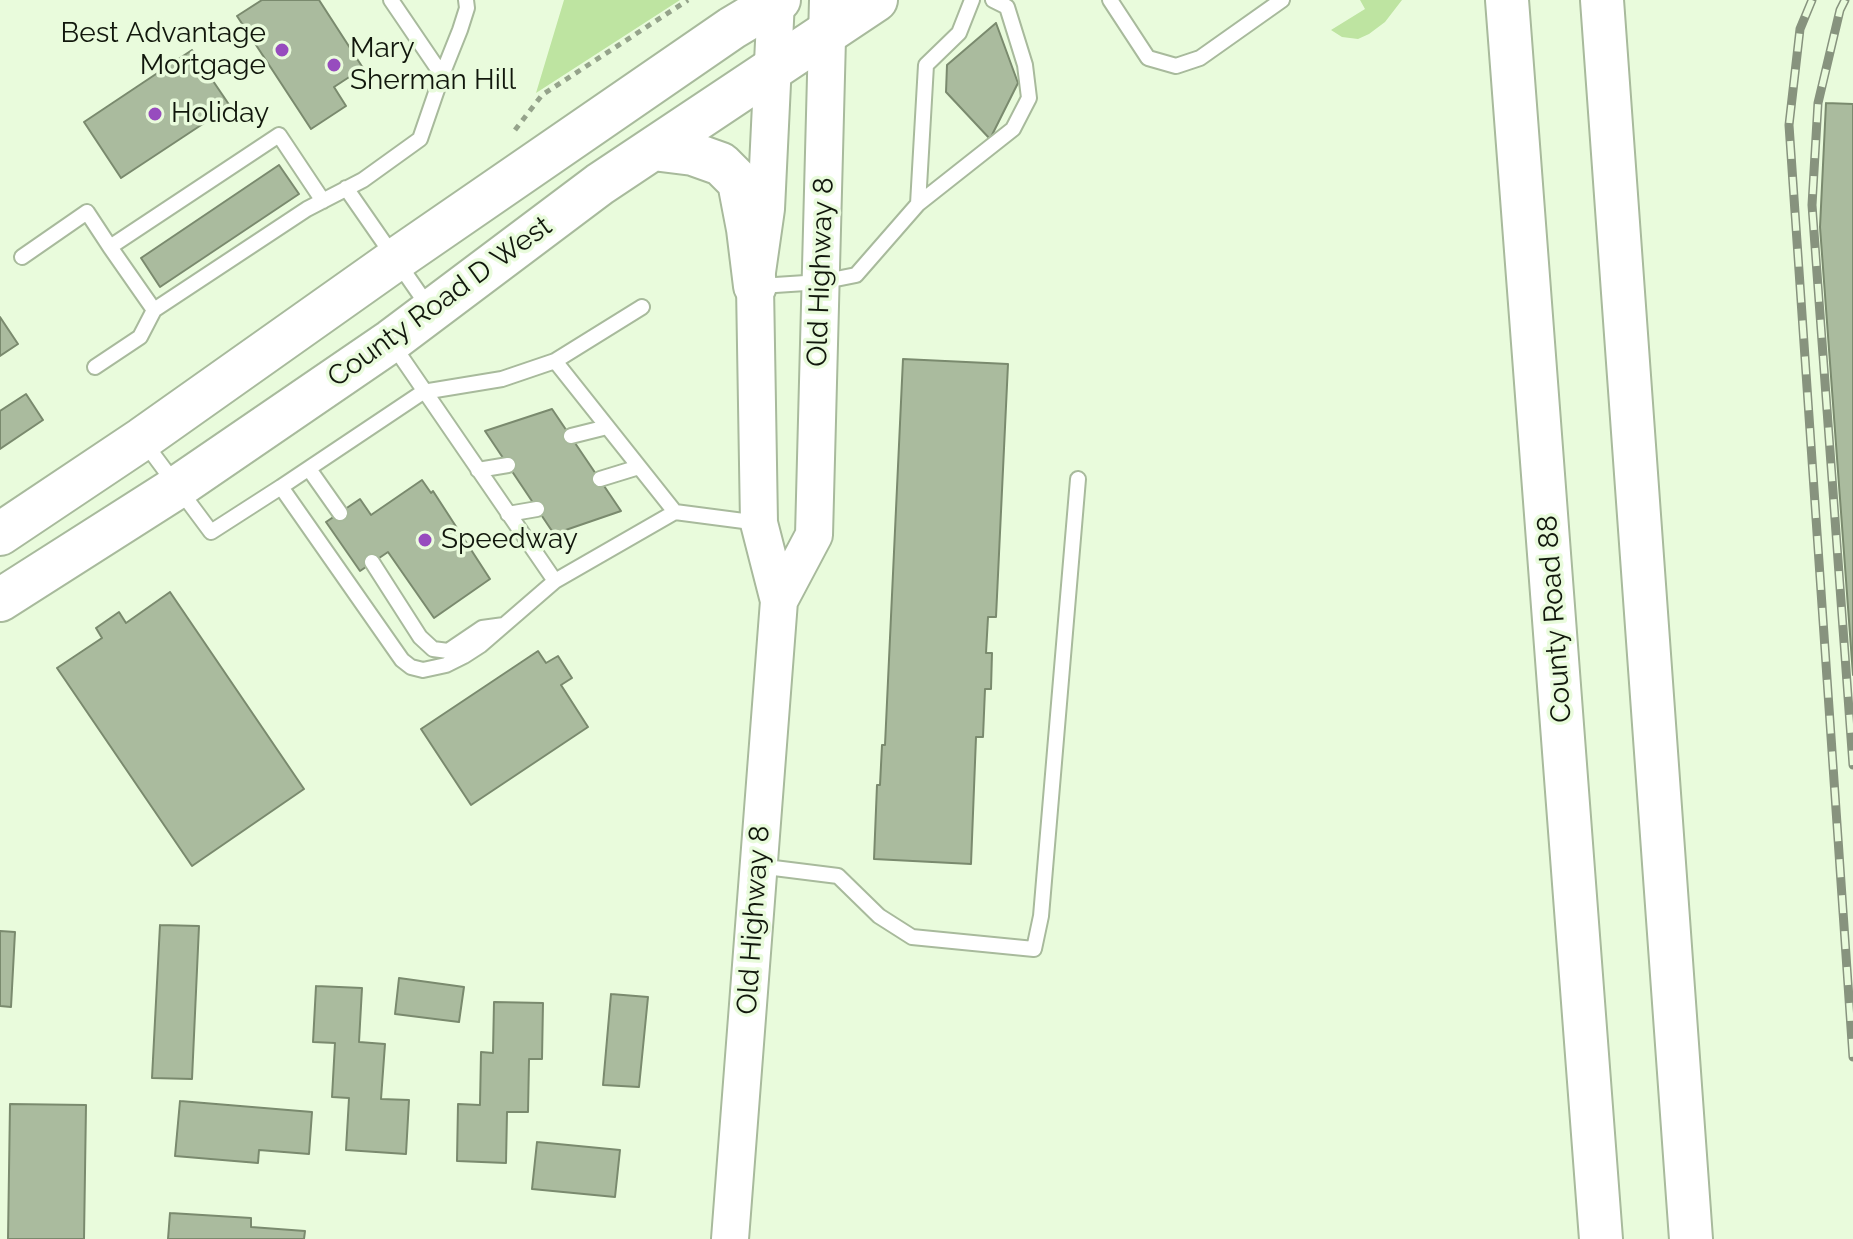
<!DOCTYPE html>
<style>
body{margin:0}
canvas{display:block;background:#e9fbdc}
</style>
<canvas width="1853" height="1239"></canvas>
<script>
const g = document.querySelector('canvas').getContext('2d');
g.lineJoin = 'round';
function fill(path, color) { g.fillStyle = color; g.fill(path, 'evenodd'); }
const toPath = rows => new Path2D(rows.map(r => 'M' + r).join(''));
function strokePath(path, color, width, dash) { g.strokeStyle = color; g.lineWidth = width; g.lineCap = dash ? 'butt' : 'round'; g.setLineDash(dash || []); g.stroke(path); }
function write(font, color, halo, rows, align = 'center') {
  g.font = font + ' Raleway,sans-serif'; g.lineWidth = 7; g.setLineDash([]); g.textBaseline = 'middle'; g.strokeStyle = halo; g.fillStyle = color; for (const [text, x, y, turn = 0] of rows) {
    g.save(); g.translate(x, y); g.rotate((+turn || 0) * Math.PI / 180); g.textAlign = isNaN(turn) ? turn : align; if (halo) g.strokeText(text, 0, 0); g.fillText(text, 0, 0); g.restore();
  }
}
fill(toPath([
 [564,0,680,0,536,93],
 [1360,0,1402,0,1385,22,1369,34,1358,39,1342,37,1331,30,1365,9]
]), '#bee4a1');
const building = toPath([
 [262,0,319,0,363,68,334,87,346,106,311,129,237,16,262,0],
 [996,23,1018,83,990,139,946,92,947,65,996,23],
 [192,50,230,106,121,178,84,122,192,50],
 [1826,103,1853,104,1853,675,1820,227,1826,103],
 [279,165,299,194,160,287,141,258,279,165],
 [0,317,18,344,0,356,0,317],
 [903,359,1008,364,996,617,988,617,986,653,992,653,991,689,985,689,983,737,976,737,971,864,874,859,877,785,880,785,882,745,885,745,903,359],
 [26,394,43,420,0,449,0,411,26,394],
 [552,409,621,511,554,534,485,431,552,409],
 [422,480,431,493,433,491,490,579,434,618,388,552,360,571,326,522,360,499,371,515,422,480],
 [170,592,304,789,192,866,57,668,102,638,96,628,119,612,126,623,170,592],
 [538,651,546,663,558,656,572,678,561,685,588,727,471,805,421,729,538,651],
 [160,925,199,926,192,1079,152,1078,160,925],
 [0,931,15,932,11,1007,0,1006,0,931],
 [399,978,464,987,459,1022,395,1014,399,978],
 [316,986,362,988,359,1042,385,1044,381,1099,409,1100,406,1154,346,1150,349,1098,332,1097,335,1043,313,1042,316,986],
 [611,994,648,997,639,1087,603,1085,611,994],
 [494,1002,543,1003,542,1059,529,1059,528,1112,507,1112,506,1163,457,1161,458,1104,480,1105,481,1052,493,1053,494,1002],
 [180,1101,312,1112,309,1154,259,1150,258,1163,175,1156,180,1101],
 [10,1104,86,1105,84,1239,8,1239,10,1104],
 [537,1142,620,1150,615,1197,532,1189,537,1142],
 [170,1213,251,1218,251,1227,305,1231,304,1239,168,1239,170,1213]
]);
fill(building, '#aabb9e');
strokePath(building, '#7a8a6e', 2);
const service = toPath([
 [1110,0,1148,58,1176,66,1200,58,1282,0],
 [442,75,460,30,467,8,466,0],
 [346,188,430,309],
 [918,204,1013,129,1029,98,1025,65,1007,7,993,0],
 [110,247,154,310],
 [22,257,87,212,110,247,279,135,323,201],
 [760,286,821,282,856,275,918,204,926,65,959,33,972,0],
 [393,345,555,581],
 [555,361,642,307],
 [95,367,140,337,154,310,307,209,363,180,420,139,442,75,391,0],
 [571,436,607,427],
 [144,442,211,532,281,487],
 [309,469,340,513],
 [478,470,508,465],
 [600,479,639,467],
 [675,512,555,361,502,379,423,392,281,487,402,660,411,667,423,670,446,665,464,656,481,645,555,581,675,512,759,523],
 [508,514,537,509],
 [372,562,420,637,433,649,448,651,482,628,504,625],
 [758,866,838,876,879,916,912,937,1034,949,1041,916,1078,479]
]);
const tertiary = toPath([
 [779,601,814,535,828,0],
 [730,1239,779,601,759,523,755,286,766,209,776,0]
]);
const secondary = toPath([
 [1507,0,1601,1239],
 [1602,0,1691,1239],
 [653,149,693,154,721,164,739,182,748,229,755,286],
 [0,534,142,439,395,260,732,28,779,0],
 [0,600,179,486,391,341,600,184,876,0]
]);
strokePath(service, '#a8ba9c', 18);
strokePath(tertiary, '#a8ba9c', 40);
strokePath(secondary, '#a8ba9c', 46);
strokePath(toPath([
 [515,130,542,95,688,0]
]), '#95a38b', 5, [6, 6]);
strokePath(service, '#fff', 14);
strokePath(tertiary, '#fff', 36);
strokePath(secondary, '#fff', 42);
const rail = toPath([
 [1812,0,1800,29,1789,125,1853,1057],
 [1845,0,1840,10,1818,103,1812,205,1853,765]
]);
strokePath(rail, '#87937e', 9);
strokePath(rail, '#e9fbdc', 6, [18]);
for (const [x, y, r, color] of [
 [282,50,8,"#974cbe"],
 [334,65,8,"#974cbe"],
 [155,114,8,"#974cbe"],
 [425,540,8,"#974cbe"]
]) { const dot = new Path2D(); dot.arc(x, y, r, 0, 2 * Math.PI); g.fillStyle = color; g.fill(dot); strokePath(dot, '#e9fbdc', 3); }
write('28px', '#11170c', '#e9fbdc', [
 ["Best Advantage",266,34,"right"],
 ["Mortgage",266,66,"right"],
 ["Mary",350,49],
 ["Sherman Hill",350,81],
 ["Holiday",171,114],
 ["Speedway",441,540]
], 'left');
write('28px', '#11170c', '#e9fbdc', [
 ["Old Highway 8",821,272,-88],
 ["County Road D West",440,302,-36],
 ["County Road 88",1555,619,-94],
 ["Old Highway 8",754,920,-86]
]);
</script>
